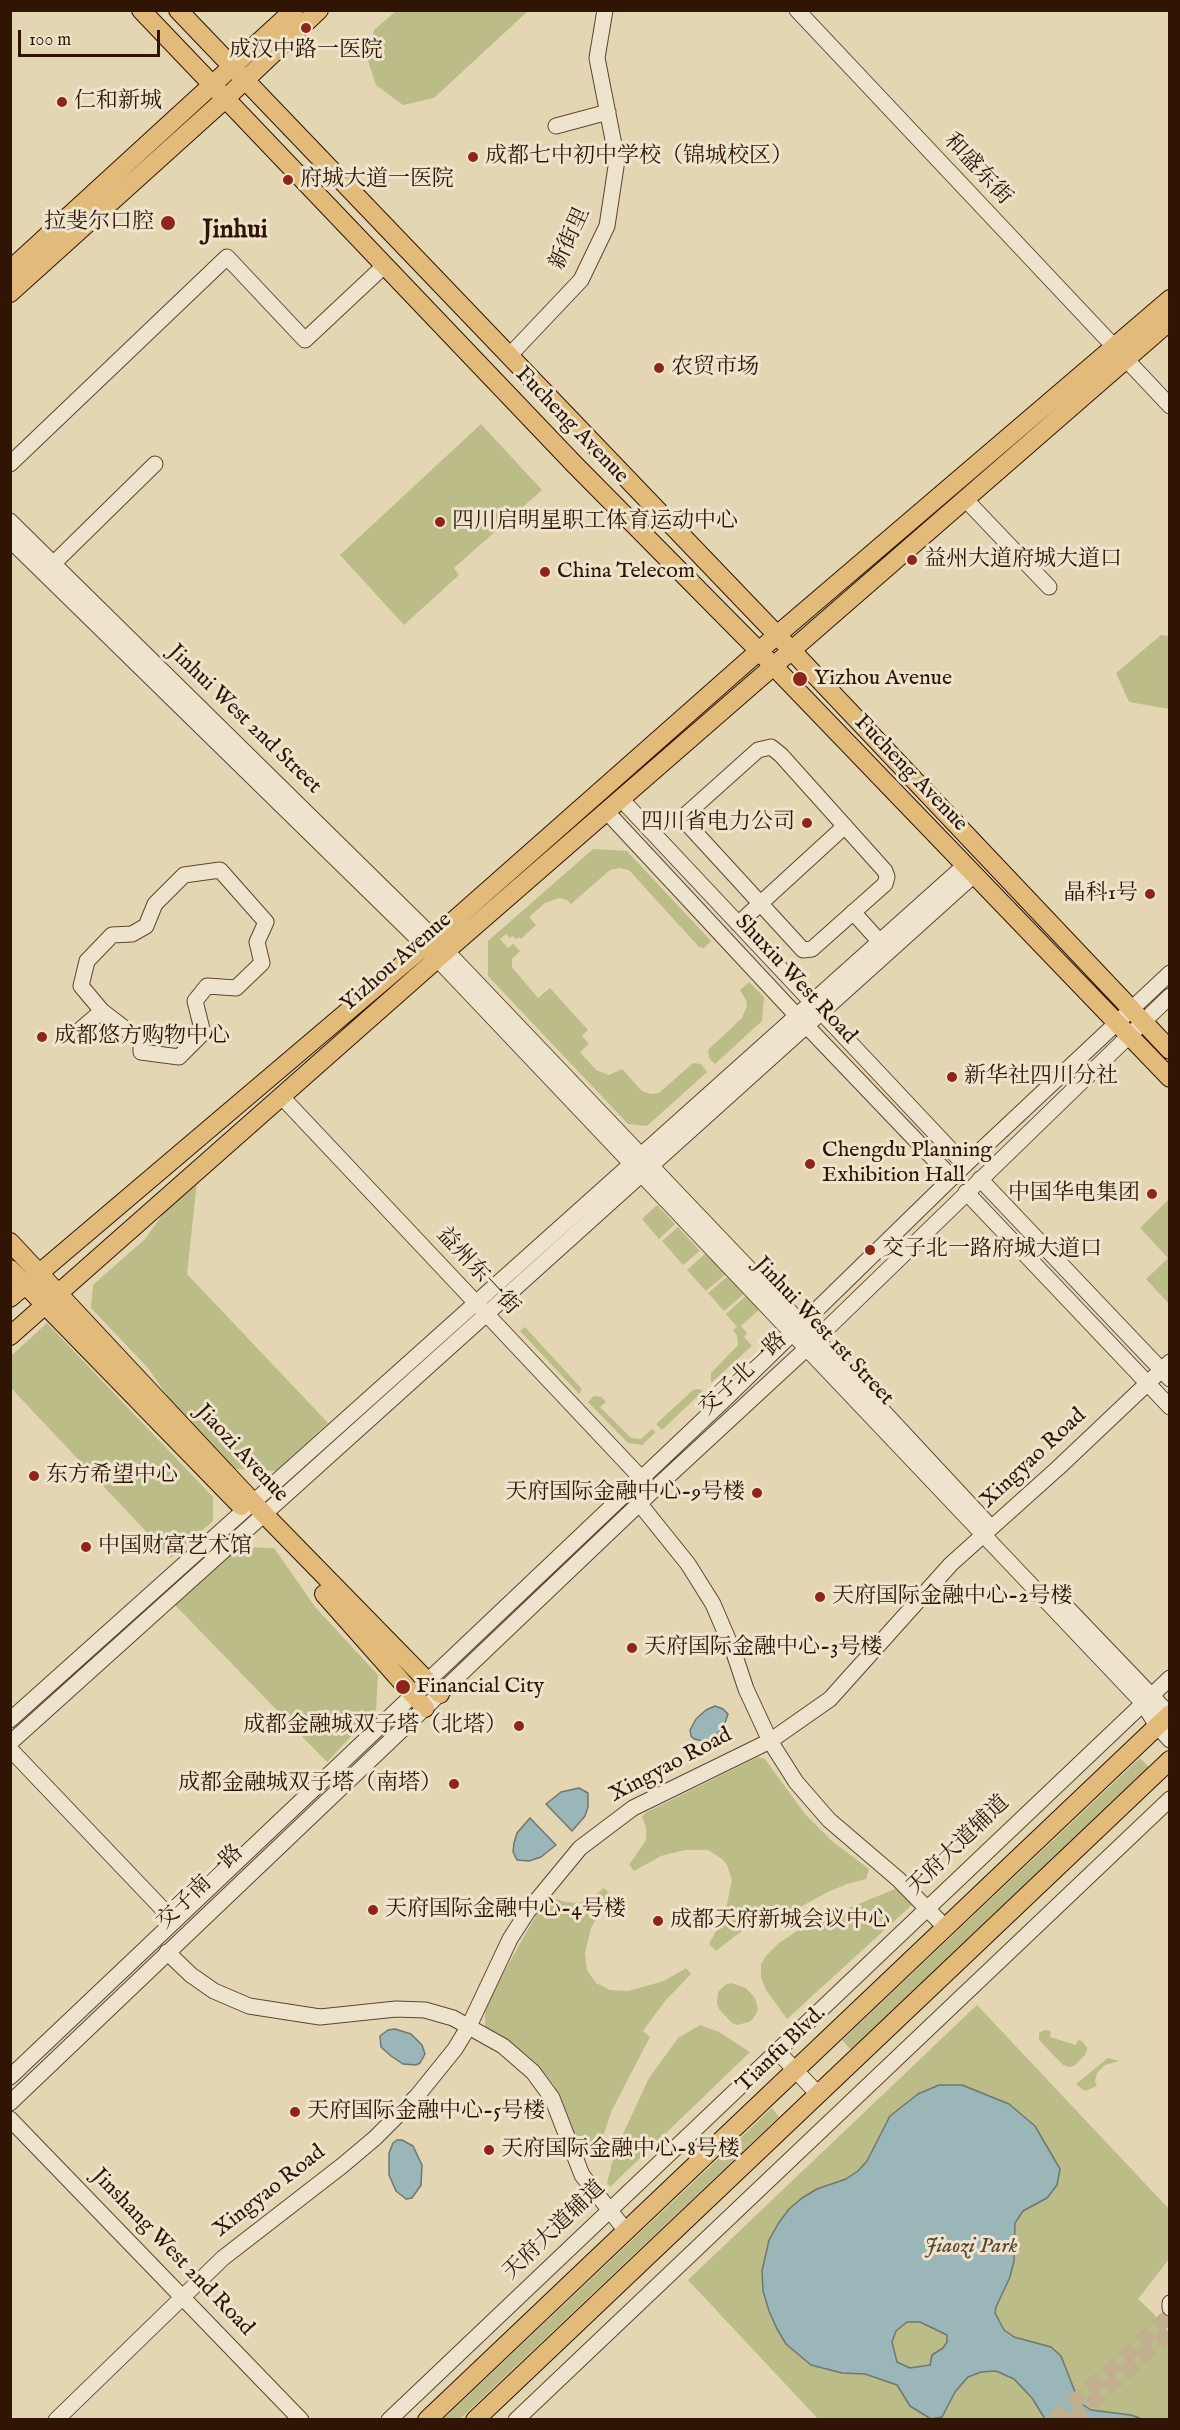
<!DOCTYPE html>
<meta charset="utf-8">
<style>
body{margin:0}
#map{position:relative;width:1180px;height:2430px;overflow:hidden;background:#e5d6b3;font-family:"IM FELL English",serif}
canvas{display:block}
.frame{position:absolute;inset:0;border:12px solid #301505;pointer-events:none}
.scale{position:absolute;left:18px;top:30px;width:142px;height:27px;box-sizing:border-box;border:3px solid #301505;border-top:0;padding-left:8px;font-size:18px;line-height:21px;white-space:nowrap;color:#301505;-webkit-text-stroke:4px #eee4ce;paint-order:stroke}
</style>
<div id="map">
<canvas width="1180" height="2430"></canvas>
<div class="frame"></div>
<div class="scale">100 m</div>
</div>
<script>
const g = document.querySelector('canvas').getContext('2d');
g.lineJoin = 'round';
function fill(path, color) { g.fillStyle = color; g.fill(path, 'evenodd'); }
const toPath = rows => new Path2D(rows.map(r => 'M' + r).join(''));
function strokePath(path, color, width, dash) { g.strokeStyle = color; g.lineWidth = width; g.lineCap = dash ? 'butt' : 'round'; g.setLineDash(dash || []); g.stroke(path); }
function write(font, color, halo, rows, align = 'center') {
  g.font = font + ' "IM FELL English","Noto Serif SC",serif'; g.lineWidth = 6; g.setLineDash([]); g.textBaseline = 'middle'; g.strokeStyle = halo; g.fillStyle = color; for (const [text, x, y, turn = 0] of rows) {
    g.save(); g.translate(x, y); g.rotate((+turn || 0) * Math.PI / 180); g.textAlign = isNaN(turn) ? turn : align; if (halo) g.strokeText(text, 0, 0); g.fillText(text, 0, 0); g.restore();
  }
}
fill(toPath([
 [396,11,396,10,528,11,434,98,403,105,376,85,367,58,374,30],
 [481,424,542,490,454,568,459,575,404,625,340,555],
 [1161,635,1169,636,1169,709,1129,702,1116,673],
 [593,849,627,851,711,941,704,948,699,947,629,870,619,868,610,870,571,904,567,900,559,898,545,903,529,917,536,925,521,939,519,937,516,939,512,936,510,938,506,934,500,939,508,948,513,944,520,951,512,959,512,967,538,998,550,988,588,1030,582,1036,589,1044,580,1052,596,1070,609,1075,622,1069,642,1091,650,1094,659,1093,693,1063,701,1064,707,1072,647,1126,628,1124,488,976,488,941],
 [749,982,764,997,762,1021,715,1064,709,1058,708,1050,742,1018,747,1006,746,1000,740,990],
 [197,1181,187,1274,328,1423,276,1471,235,1469,177,1410,148,1368,91,1308,93,1285,145,1239,163,1214],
 [1169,1199,1169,1304,1146,1279,1168,1258,1140,1228],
 [657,1205,675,1224,659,1239,642,1219],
 [678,1227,700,1251,683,1265,662,1241],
 [706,1253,726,1274,706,1291,687,1270],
 [728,1276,745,1293,724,1311,708,1293],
 [747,1295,760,1309,741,1326,747,1333,744,1337,752,1346,711,1383,711,1373,738,1345,737,1336,733,1330,737,1327,726,1314],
 [47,1323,213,1497,213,1521,171,1558,11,1388,11,1356],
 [525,1327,582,1389,579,1394,520,1331],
 [699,1389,703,1391,662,1430,656,1424,693,1390],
 [594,1396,602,1397,606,1402,600,1407,631,1438,641,1439,652,1429,656,1432,642,1445,628,1443,588,1402],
 [236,1547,274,1548,316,1608,378,1675,376,1710,327,1762,175,1605],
 [758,1757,765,1759,805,1814,832,1841,869,1869,866,1879,847,1884,828,1892,778,1919,770,1909,716,1951,709,1944,725,1914,732,1880,727,1865,722,1859,708,1850,685,1850,661,1856,634,1871,629,1865,646,1840,646,1827,642,1817,645,1813],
 [1140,1758,1149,1767,851,2050,842,2040],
 [604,1888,610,1894,591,1928,585,1953,587,1970,596,1983,610,1990,628,1991,664,1981,686,1968,691,1974,665,2001,643,2031,650,2037,612,2110,597,2154,593,2159,586,2156,577,2140,553,2084,534,2061,505,2039,485,2028,485,2005,546,1898,550,1897,565,1902,579,1903,590,1899],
 [895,1889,904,1892,914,1903,787,2019,766,1990,761,1977,761,1964,766,1956,779,1943,803,1927],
 [731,1983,746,1988,755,1998,758,2010,753,2019,749,2022,737,2025,732,2023,719,2009,717,2003,718,1992,725,1985],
 [977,2005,1169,2209,1169,2259,1138,2299,1153,2313,1169,2333,1169,2419,818,2419,688,2280],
 [700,2025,719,2032,750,2052,610,2187,607,2183,615,2151,649,2078,678,2038],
 [1045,2030,1051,2031,1050,2037,1076,2045,1078,2040,1082,2041,1087,2048,1086,2054,1074,2066,1069,2067,1063,2065,1039,2040,1039,2033],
 [1108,2058,1119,2061,1105,2065,1097,2073,1095,2081,1097,2086,1085,2091,1076,2084],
 [772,2108,779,2117,460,2419,443,2419]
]), '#bbbc88');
const water = toPath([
 [715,1706,723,1709,728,1714,724,1726,715,1737,703,1741,694,1739,691,1736,690,1730,696,1719,706,1710,715,1706],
 [579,1788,588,1793,588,1807,585,1816,572,1831,546,1804,561,1792,579,1788],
 [530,1818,556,1845,541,1857,529,1861,517,1860,513,1852,514,1843,517,1833,530,1818],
 [395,2029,411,2034,422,2045,425,2054,420,2063,416,2065,403,2064,391,2056,381,2047,380,2036,388,2030,395,2029],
 [939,2085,962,2085,1009,2104,1035,2126,1060,2169,1057,2185,1047,2198,1023,2211,1015,2223,1014,2261,1010,2277,996,2307,995,2313,1004,2330,1014,2337,1051,2347,1061,2356,1079,2402,1091,2410,1131,2415,1142,2419,1045,2419,1032,2398,1014,2379,996,2371,981,2372,968,2377,955,2392,942,2417,931,2419,910,2406,897,2385,865,2374,842,2373,811,2365,786,2344,777,2329,769,2311,763,2291,762,2271,769,2240,778,2224,789,2209,802,2198,817,2189,846,2179,858,2171,867,2161,890,2116,918,2094,939,2085],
 [907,2322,920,2322,947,2335,947,2342,943,2348,932,2355,930,2365,910,2368,897,2362,892,2342,896,2331,907,2322],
 [397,2140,402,2140,413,2146,422,2165,421,2185,412,2198,406,2199,396,2191,389,2175,389,2153,393,2143,397,2140]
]);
fill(water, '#9bb6b8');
strokePath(water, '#707670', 1.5);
strokePath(toPath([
 [1055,2420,1170,2315],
 [1073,2420,1170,2332]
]), '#c1af90', 15, [15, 8]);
const minor = toPath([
 [797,10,1170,406],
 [556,126,608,112],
 [509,356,581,280,607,226,617,160,597,58,605,10],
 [10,464,227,257,305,340,384,266],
 [966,500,1049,587],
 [10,521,434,938,816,1339,990,1526],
 [10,540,425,946,1143,1703,1157,1726,1170,1740],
 [53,564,155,464],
 [771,747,781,755,885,871,887,877,885,884,812,949,803,950,682,818,758,750,771,747],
 [621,799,965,1165],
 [607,812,797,1016,952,1178],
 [853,912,880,942],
 [738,924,845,826],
 [80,1030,102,1011,141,1041,141,1052,179,1057,203,1033,195,1001,207,986,236,988,262,963,257,942,266,922,220,870,184,875,155,904,146,926,132,934,112,935,87,961,81,986,102,1011],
 [281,1096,641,1478],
 [980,1179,1170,1379],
 [966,1192,1170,1407],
 [639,1503,688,1564,713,1604,734,1653,746,1689,770,1741,796,1782,829,1820,898,1879,945,1927],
 [1056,1596,1170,1715],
 [10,1720,965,865],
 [10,1743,974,875],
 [10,1749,174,1921],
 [167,1952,191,1975,214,1991,249,2006,320,2017,396,2009,425,2010,453,2018,503,2046,533,2072,552,2098,582,2175,626,2231],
 [777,2051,818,2094],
 [10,2077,722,1402,965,1165,1170,973],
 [10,2103,662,1482,807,1348,1170,996],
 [10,2119,301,2420],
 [1170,2303,1170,2308],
 [56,2420,223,2258,343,2165,375,2138,417,2096,455,2049,469,2026,510,1939,528,1911,580,1848,633,1808,770,1741,830,1699,951,1564,1058,1468,1170,1362],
 [389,2420,1170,1678],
 [516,2420,1170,1799]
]);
const major = toPath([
 [141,10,575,465,759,651,1170,1078],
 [178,10,777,635,1170,1050],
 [10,270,294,10],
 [10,293,224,100,319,10],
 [10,1242,265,1515,440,1694],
 [10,1269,241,1506],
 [10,1298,434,938,777,635,1170,299],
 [10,1336,446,951,1170,321],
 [324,1594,425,1708],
 [427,2420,1170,1714],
 [475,2420,1170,1760]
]);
strokePath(minor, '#5d4530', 17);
strokePath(major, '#301505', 20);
strokePath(minor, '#eee4ce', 15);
strokePath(major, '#e2bb7a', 18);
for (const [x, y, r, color] of [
 [306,28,6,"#8f2418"],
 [62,102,6,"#8f2418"],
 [473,157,6,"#8f2418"],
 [288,180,6,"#8f2418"],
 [168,223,8,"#8f2418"],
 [659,368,6,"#8f2418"],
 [440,522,6,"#8f2418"],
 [912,560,6,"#8f2418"],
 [545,572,6,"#8f2418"],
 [800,679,8,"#8f2418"],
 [807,823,6,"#8f2418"],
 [1150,894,6,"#8f2418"],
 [42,1037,6,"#8f2418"],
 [952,1077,6,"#8f2418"],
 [810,1164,6,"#8f2418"],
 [1152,1194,6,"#8f2418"],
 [870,1250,6,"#8f2418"],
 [34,1476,6,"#8f2418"],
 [757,1493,6,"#8f2418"],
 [86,1547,6,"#8f2418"],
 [820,1597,6,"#8f2418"],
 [632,1648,6,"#8f2418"],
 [403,1687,8,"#8f2418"],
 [519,1726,6,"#8f2418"],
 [454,1784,6,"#8f2418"],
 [373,1910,6,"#8f2418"],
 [658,1921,6,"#8f2418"],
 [295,2112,6,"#8f2418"],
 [489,2150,6,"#8f2418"]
]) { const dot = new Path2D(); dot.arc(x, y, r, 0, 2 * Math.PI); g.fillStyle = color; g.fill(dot); strokePath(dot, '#eee4ce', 2); }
write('22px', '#301505', '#eee4ce', [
 ["成汉中路一医院",306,51,"center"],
 ["仁和新城",74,102],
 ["成都七中初中学校（锦城校区）",485,157],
 ["府城大道一医院",300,180],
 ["拉斐尔口腔",154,223,"right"],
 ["农贸市场",671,368],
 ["四川启明星职工体育运动中心",452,522],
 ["益州大道府城大道口",924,560],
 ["China Telecom",557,572],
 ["Yizhou Avenue",814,679],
 ["四川省电力公司",795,823,"right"],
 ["晶科1号",1138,894,"right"],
 ["成都悠方购物中心",54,1037],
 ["新华社四川分社",964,1077],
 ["Chengdu Planning",822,1151],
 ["Exhibition Hall",822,1176],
 ["中国华电集团",1140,1194,"right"],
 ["交子北一路府城大道口",882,1250],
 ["东方希望中心",46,1476],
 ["天府国际金融中心-9号楼",745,1493,"right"],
 ["中国财富艺术馆",98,1547],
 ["天府国际金融中心-2号楼",832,1597],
 ["天府国际金融中心-3号楼",644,1648],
 ["Financial City",416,1687],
 ["成都金融城双子塔（北塔）",507,1726,"right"],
 ["成都金融城双子塔（南塔）",442,1784,"right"],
 ["天府国际金融中心-4号楼",385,1910],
 ["成都天府新城会议中心",670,1921],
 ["天府国际金融中心-5号楼",307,2112],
 ["天府国际金融中心-8号楼",501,2150]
], 'left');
write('22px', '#301505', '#eee4ce', [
 ["和盛东街",977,170,47],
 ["新街里",571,239,-65],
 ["Fucheng Avenue",571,426,46],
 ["Jinhui West 2nd Street",244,720,44],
 ["Fucheng Avenue",910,774,46],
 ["Yizhou Avenue",397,963,-41],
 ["Shuxiu West Road",795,980,47],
 ["益州东一街",477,1272,47],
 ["Jinhui West 1st Street",823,1332,47],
 ["交子北一路",744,1375,-43],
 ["Jiaozi Avenue",241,1454,47],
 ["Xingyao Road",1034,1459,-43],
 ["Xingyao Road",671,1766,-28],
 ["天府大道辅道",959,1846,-44],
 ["交子南一路",201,1888,-44],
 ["Tianfu Blvd.",782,2050,-44],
 ["Xingyao Road",270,2192,-38],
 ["天府大道辅道",555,2231,-44],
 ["Jinshang West 2nd Road",172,2253,46]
]);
write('italic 22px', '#5a472c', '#eee4ce', [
 ["Jiaozi Park",971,2247]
]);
write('bold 26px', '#301505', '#eee4ce', [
 ["Jinhui",235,232]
]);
</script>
